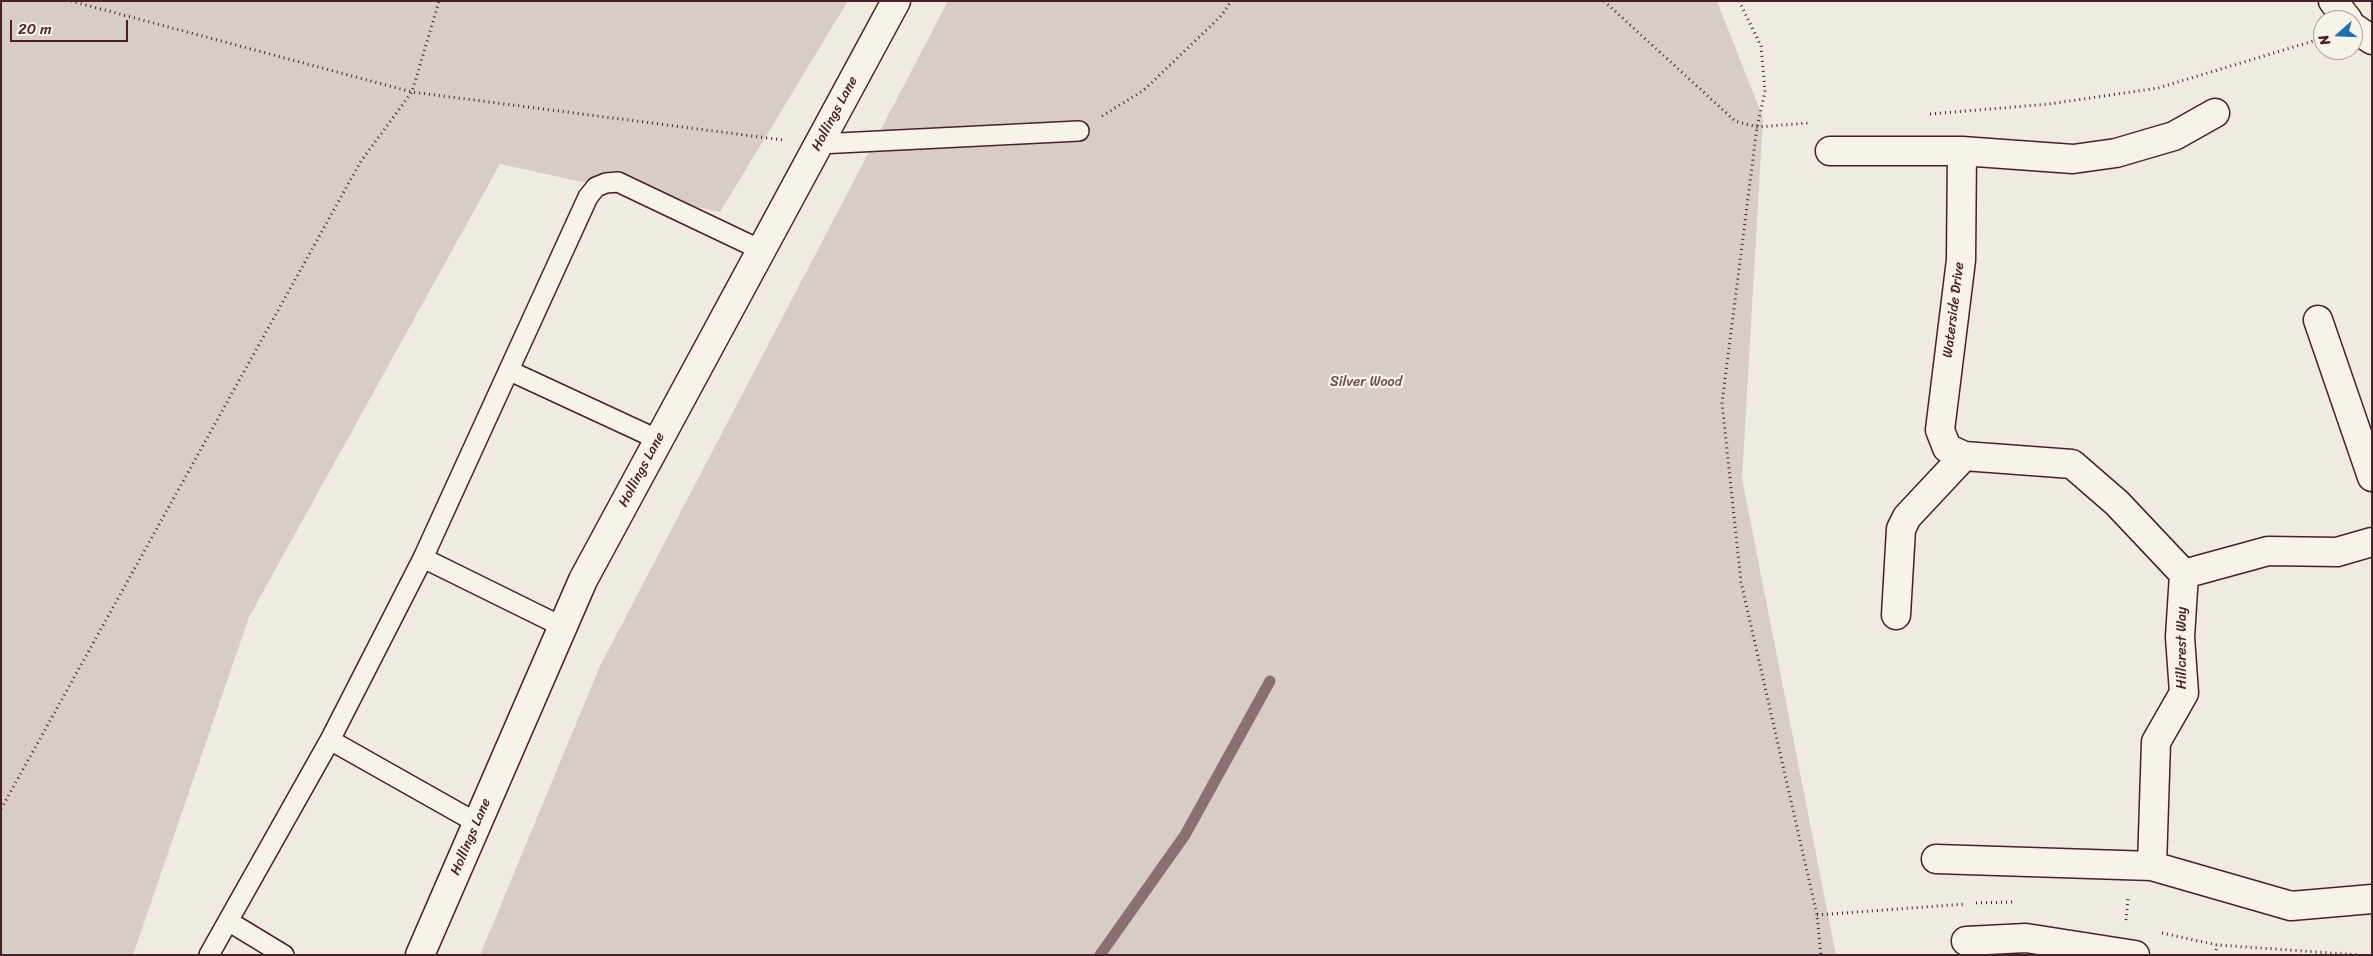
<!DOCTYPE html>
<style>
body{margin:0}
#map{position:relative;width:2373px;height:956px;overflow:hidden;background:#f0ebe0;font-family:Sriracha,sans-serif}
canvas{display:block}
.frame{position:absolute;inset:0;border:2px solid #4a1f2b;pointer-events:none}
.north{position:absolute;left:2313px;top:10px;width:50px;height:50px;box-sizing:border-box;background:#f7f3e8;border:1px solid #b29e9c;border-radius:50%;rotate:250deg;font-size:14px;font-weight:700;line-height:20px;text-align:center;color:#4a1f2b}
.north::after{content:'';display:block;margin:auto;width:18px;height:22px;background:#1f6fb2;clip-path:polygon(50% 0,100% 100%,50% 72%,0 100%)}
.scale{position:absolute;left:10px;top:20px;width:118px;height:22px;box-sizing:border-box;border:2px solid #4a1f2b;border-top:0;padding-left:6px;font-size:15px;line-height:18px;white-space:nowrap;color:#4a1f2b;-webkit-text-stroke:4px #f7f3e8;paint-order:stroke}
</style>
<div id="map">
<canvas width="2373" height="956"></canvas>
<div class="frame"></div>
<div class="north">N</div>
<div class="scale">20 m</div>
</div>
<script>
const g = document.querySelector('canvas').getContext('2d');
g.lineJoin = 'round';
function fill(path, color) { g.fillStyle = color; g.fill(path, 'evenodd'); }
const toPath = rows => new Path2D(rows.map(r => 'M' + r).join(''));
function strokePath(path, color, width, dash) { g.strokeStyle = color; g.lineWidth = width; g.lineCap = dash ? 'butt' : 'round'; g.setLineDash(dash || []); g.stroke(path); }
function write(font, color, halo, rows, align = 'center') {
  g.font = font + ' Sriracha,sans-serif'; g.lineWidth = 4.5; g.setLineDash([]); g.textBaseline = 'middle'; g.strokeStyle = halo; g.fillStyle = color; for (const [text, x, y, turn = 0] of rows) {
    g.save(); g.translate(x, y); g.rotate((+turn || 0) * Math.PI / 180); g.textAlign = isNaN(turn) ? turn : align; if (halo) g.strokeText(text, 0, 0); g.fillText(text, 0, 0); g.restore();
  }
}
fill(toPath([
 [1,1,848,1,720,212,500,164,249,617,133,955,1,955],
 [948,1,1717,1,1763,118,1742,479,1836,955,480,955,600,666]
]), '#d8cdc6');
strokePath(toPath([
 [1100,955,1185,835,1270,681]
]), '#8b6f72', 11);
const service = toPath([
 [819,144,1079,131],
 [510,371,659,440],
 [423,558,563,627],
 [330,740,477,823],
 [228,921,284,955],
 [209,955,330,740,423,558,588,197,596,187,606,183,618,182,761,250]
]);
const minor = toPath([
 [2333,1,2348,20],
 [2353,27,2372,40],
 [1830,151,1962,151,2073,159,2116,153,2174,136,2215,113],
 [1962,151,1961,260,1940,430,1947,448,1964,456,2072,464,2117,503,2184,574,2268,551,2337,552,2372,542],
 [2318,320,2372,477],
 [2184,574,2180,637,2184,693,2156,742,2152,866,2291,906,2372,899],
 [1896,615,1901,529,1907,517,1964,456],
 [1936,859,2152,866],
 [1966,941,2026,938,2135,955]
]);
const tertiary = toPath([
 [420,955,583,580,896,1]
]);
strokePath(service, '#4a1f2b', 22);
strokePath(minor, '#4a1f2b', 31);
strokePath(tertiary, '#4a1f2b', 31);
strokePath(toPath([
 [71,1,412,92,783,140],
 [1604,1,1735,121,1757,127,1809,123],
 [1739,1,1761,46,1765,92,1757,127,1722,403,1741,582,1817,915,1821,955],
 [1930,114,2049,104,2158,88,2320,39],
 [1102,116,1144,90,1222,15,1231,1],
 [1,809,361,161,412,92,439,1],
 [1976,903,2014,902],
 [1817,915,1965,904],
 [2126,920,2128,899],
 [2162,933,2217,945,2360,955],
 [2215,955,2217,945]
]), '#4a1f2b', 3, [1, 4]);
strokePath(service, '#f7f3e8', 19);
strokePath(minor, '#f7f3e8', 28);
strokePath(tertiary, '#f7f3e8', 28);
write('14px', '#4a1f2b', '#f7f3e8', [
 ["Hollings Lane",835,114,-62],
 ["Waterside Drive",1954,310,-83],
 ["Hollings Lane",642,470,-62],
 ["Hillcrest Way",2182,648,-90],
 ["Hollings Lane",471,837,-67]
]);
write('14px', '#6e4a52', '#f7f3e8', [
 ["Silver Wood",1366,382]
]);
</script>
